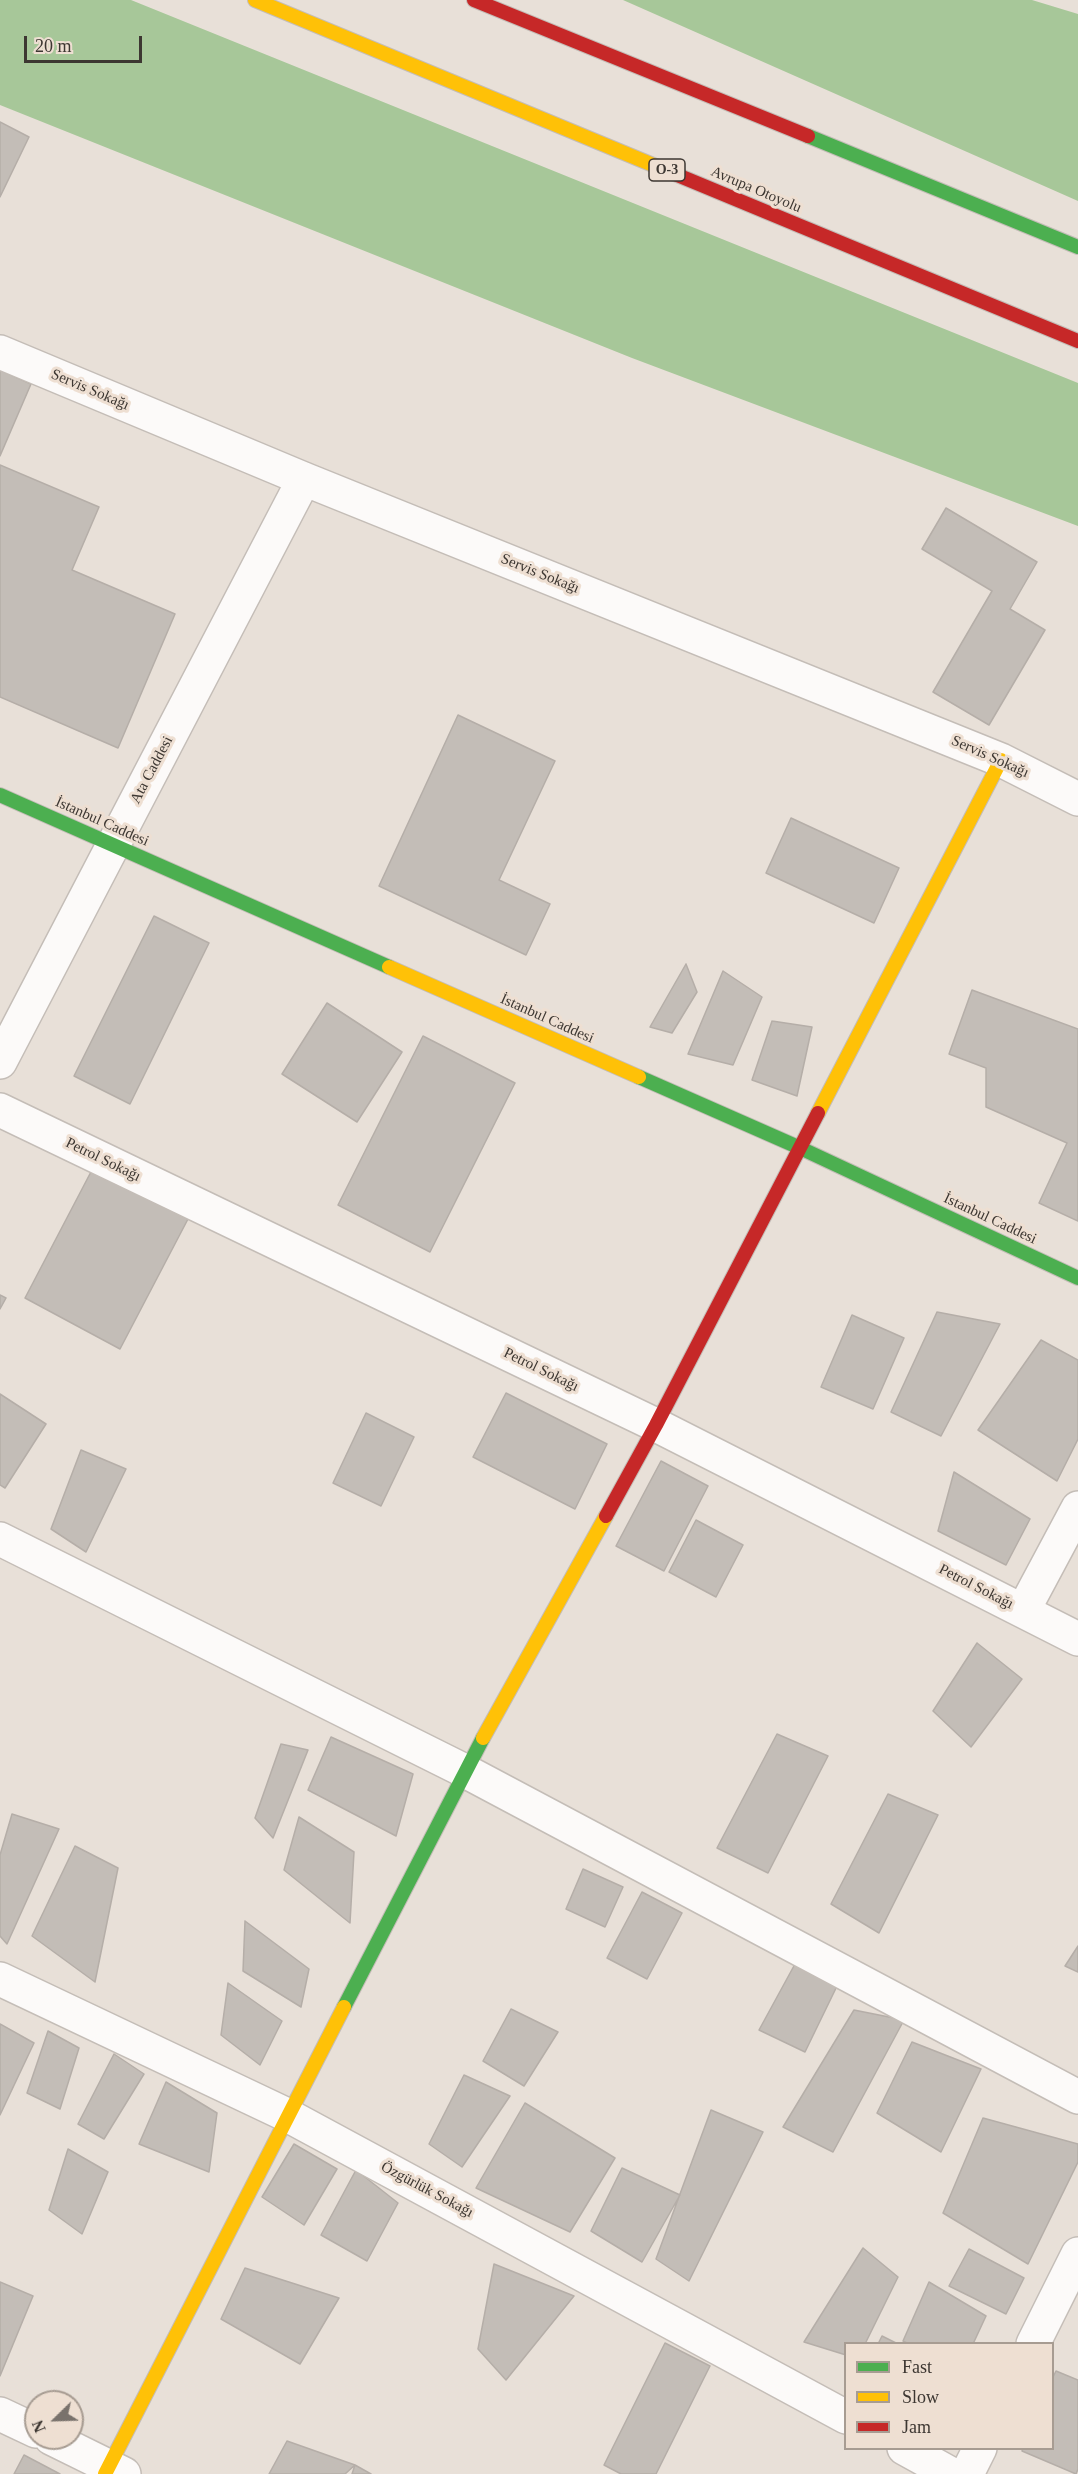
<!DOCTYPE html>
<meta charset="utf-8">
<style>
body{margin:0}
#map{position:relative;width:1078px;height:2474px;overflow:hidden;background:#e8e0d8;font-family:"Times New Roman",serif}
canvas{display:block}
.legend{position:absolute;left:844px;top:2342px;width:210px;height:108px;box-sizing:border-box;background:#eedfd2;border:2px solid #a79c92;margin:0;padding:8px 10px;list-style:none;font-size:18px;color:#3d3732}
.legend li{display:flex;align-items:center;gap:12px;height:30px}
.legend b{width:30px;border:2px solid #a79c92}
.north{position:absolute;left:24px;top:2390px;width:60px;height:60px;box-sizing:border-box;background:#eedfd2;border:2px solid #a79c92;border-radius:50%;rotate:247deg;font-size:16px;font-weight:700;line-height:24px;text-align:center;color:#3d3732}
.north::after{content:'';display:block;margin:auto;width:21px;height:27px;background:#79726c;clip-path:polygon(50% 0,100% 100%,50% 72%,0 100%)}
.scale{position:absolute;left:24px;top:36px;width:118px;height:27px;box-sizing:border-box;border:3px solid #3d3732;border-top:0;padding-left:8px;font-size:18px;line-height:21px;white-space:nowrap;color:#3d3732;-webkit-text-stroke:4px #eedfd2;paint-order:stroke}
</style>
<div id="map">
<canvas width="1078" height="2474"></canvas>
<ul class="legend">
<li><b style="height:8px;background:#4caf50"></b>Fast</li>
<li><b style="height:8px;background:#ffc107"></b>Slow</li>
<li><b style="height:8px;background:#c62828"></b>Jam</li>
</ul>
<div class="north">N</div>
<div class="scale">20 m</div>
</div>
<script>
const g = document.querySelector('canvas').getContext('2d');
g.lineJoin = 'round';
function fill(path, color) { g.fillStyle = color; g.fill(path, 'evenodd'); }
const toPath = rows => new Path2D(rows.map(r => 'M' + r).join(''));
function strokePath(path, color, width, dash) { g.strokeStyle = color; g.lineWidth = width; g.lineCap = dash ? 'butt' : 'round'; g.setLineDash(dash || []); g.stroke(path); }
function write(font, color, halo, rows, align = 'center') {
  g.font = font + ' "Times New Roman",serif'; g.lineWidth = 6; g.setLineDash([]); g.textBaseline = 'middle'; g.strokeStyle = halo; g.fillStyle = color; for (const [text, x, y, turn = 0] of rows) {
    g.save(); g.translate(x, y); g.rotate((+turn || 0) * Math.PI / 180); g.textAlign = isNaN(turn) ? turn : align; if (halo) g.strokeText(text, 0, 0); g.fillText(text, 0, 0); g.restore();
  }
}
fill(toPath([
 [0,0,131,0,1078,383,1078,526,632,358,0,105],
 [623,0,1032,0,1078,14,1078,201]
]), '#a7c799');
const building = toPath([
 [0,122,29,137,0,197,0,122],
 [0,370,31,384,0,456,0,370],
 [0,465,99,507,72,570,175,614,118,748,0,697,0,465],
 [946,508,1037,562,1010,609,1045,630,989,725,933,692,992,591,922,549,946,508],
 [458,715,555,761,499,880,550,904,526,955,379,886,458,715],
 [791,818,899,868,874,923,766,873,791,818],
 [154,916,209,943,130,1104,74,1076,154,916],
 [686,964,697,992,672,1033,650,1027,686,964],
 [723,971,762,997,733,1065,688,1054,723,971],
 [972,990,1078,1029,1078,1221,1039,1203,1067,1143,986,1107,986,1068,949,1054,972,990],
 [327,1003,402,1052,357,1122,282,1074,327,1003],
 [772,1021,812,1027,797,1096,752,1080,772,1021],
 [423,1036,515,1083,430,1252,338,1205,423,1036],
 [93,1168,188,1219,120,1349,25,1298,93,1168],
 [0,1295,6,1298,0,1309,0,1295],
 [937,1312,1000,1324,941,1436,891,1412,937,1312],
 [852,1315,904,1338,873,1409,821,1387,852,1315],
 [1041,1340,1078,1360,1078,1439,1057,1481,978,1430,1041,1340],
 [506,1393,607,1444,575,1509,473,1457,506,1393],
 [0,1394,46,1424,5,1488,0,1485,0,1394],
 [366,1413,414,1437,381,1506,333,1483,366,1413],
 [81,1450,126,1469,86,1552,51,1529,81,1450],
 [661,1461,708,1486,664,1571,616,1546,661,1461],
 [954,1472,1030,1519,1006,1565,938,1531,954,1472],
 [696,1520,743,1545,716,1597,669,1572,696,1520],
 [977,1643,1022,1679,971,1747,933,1711,977,1643],
 [777,1734,828,1756,768,1873,717,1848,777,1734],
 [331,1737,413,1774,396,1836,308,1790,331,1737],
 [281,1744,308,1750,273,1838,255,1818,281,1744],
 [888,1794,938,1815,879,1933,831,1904,888,1794],
 [12,1814,59,1829,7,1944,0,1936,0,1855,12,1814],
 [299,1817,354,1852,350,1923,284,1870,299,1817],
 [75,1846,118,1868,95,1982,32,1936,75,1846],
 [583,1869,623,1887,605,1927,566,1909,583,1869],
 [642,1892,682,1913,647,1979,607,1958,642,1892],
 [245,1921,309,1969,301,2007,243,1971,245,1921],
 [1078,1946,1078,1972,1065,1966,1078,1946],
 [795,1964,839,1982,805,2052,759,2030,795,1964],
 [228,1983,282,2021,260,2065,221,2035,228,1983],
 [511,2009,558,2032,524,2086,483,2061,511,2009],
 [854,2010,904,2020,833,2152,783,2127,854,2010],
 [0,2024,34,2043,0,2115,0,2024],
 [48,2031,79,2048,60,2109,27,2093,48,2031],
 [912,2042,981,2069,941,2152,877,2113,912,2042],
 [114,2054,144,2074,104,2139,78,2124,114,2054],
 [464,2075,510,2096,462,2167,429,2144,464,2075],
 [166,2082,217,2113,209,2172,139,2144,166,2082],
 [525,2103,615,2158,570,2232,476,2188,525,2103],
 [711,2110,763,2132,689,2281,656,2259,711,2110],
 [983,2118,1078,2144,1078,2162,1028,2264,943,2213,983,2118],
 [294,2144,337,2169,304,2225,262,2197,294,2144],
 [68,2149,108,2172,82,2234,49,2210,68,2149],
 [622,2168,680,2195,642,2262,591,2231,622,2168],
 [356,2170,398,2203,367,2261,321,2235,356,2170],
 [863,2248,898,2277,865,2344,846,2344,846,2355,804,2342,863,2248],
 [969,2249,1024,2278,1006,2314,949,2286,969,2249],
 [494,2264,574,2296,506,2380,478,2349,494,2264],
 [245,2268,339,2298,300,2364,221,2319,245,2268],
 [0,2282,33,2296,0,2376,0,2282],
 [929,2282,986,2316,973,2344,909,2344,903,2341,929,2282],
 [882,2336,898,2344,878,2344,882,2336],
 [665,2343,710,2366,656,2474,621,2474,604,2465,665,2343],
 [1056,2371,1078,2380,1078,2469,1076,2474,1022,2451,1023,2448,1052,2448,1052,2379,1056,2371],
 [287,2441,355,2465,345,2474,269,2474,287,2441],
 [24,2455,60,2474,14,2474,24,2455],
 [355,2465,371,2474,352,2474,355,2465]
]);
fill(building, '#c3bdb7');
strokePath(building, '#b5aea8', 1.5);
const street = toPath([
 [0,352,304,479,1001,760,1078,799],
 [0,1062,304,479],
 [0,1110,656,1425,1078,1639],
 [0,1539,465,1771,1078,2097],
 [1023,1611,1078,1508],
 [0,1979,287,2115,846,2417],
 [1033,2344,1078,2254],
 [0,2414,36,2431],
 [51,2438,124,2474],
 [904,2448,951,2474],
 [967,2474,980,2448]
]);
const fast = toPath([
 [808,136,1078,247],
 [0,795,389,967],
 [639,1077,798,1147,1078,1278],
 [344,2007,483,1738]
]);
const slow = toPath([
 [255,0,658,167],
 [389,967,639,1077],
 [818,1113,1001,760],
 [483,1738,606,1516],
 [105,2474,344,2007]
]);
const jam = toPath([
 [474,0,808,136],
 [658,167,1078,341],
 [606,1516,656,1425,818,1113]
]);
strokePath(street, '#c4bdb7', 36);
strokePath(fast, '#c4bdb7', 16);
strokePath(slow, '#c4bdb7', 16);
strokePath(jam, '#c4bdb7', 16);
strokePath(street, '#fcfaf9', 33);
strokePath(fast, '#4caf50', 14);
strokePath(slow, '#ffc107', 14);
strokePath(jam, '#c62828', 14);
for (const [x, y, w] of [
 [667,170,36]
]) { const box = new Path2D(); box.roundRect(x - w / 2, y - 11, w, 22, 4.5); g.fillStyle = '#eedfd2'; g.fill(box); strokePath(box, '#3d3732', 1.5); }
write('bold 14px', '#3d3732', null, [
 ["O-3",667,170]
]);
write('15px', '#3d3732', '#eedfd2', [
 ["Avrupa Otoyolu",756,190,23],
 ["Servis Sokağı",90,390,23],
 ["Servis Sokağı",540,574,22],
 ["Servis Sokağı",990,757,24],
 ["Ata Caddesi",152,770,-62],
 ["İstanbul Caddesi",102,822,24],
 ["İstanbul Caddesi",547,1019,24],
 ["Petrol Sokağı",103,1160,26],
 ["İstanbul Caddesi",990,1219,25],
 ["Petrol Sokağı",541,1370,26],
 ["Petrol Sokağı",976,1587,27],
 ["Özgürlük Sokağı",427,2190,28]
]);
</script>
